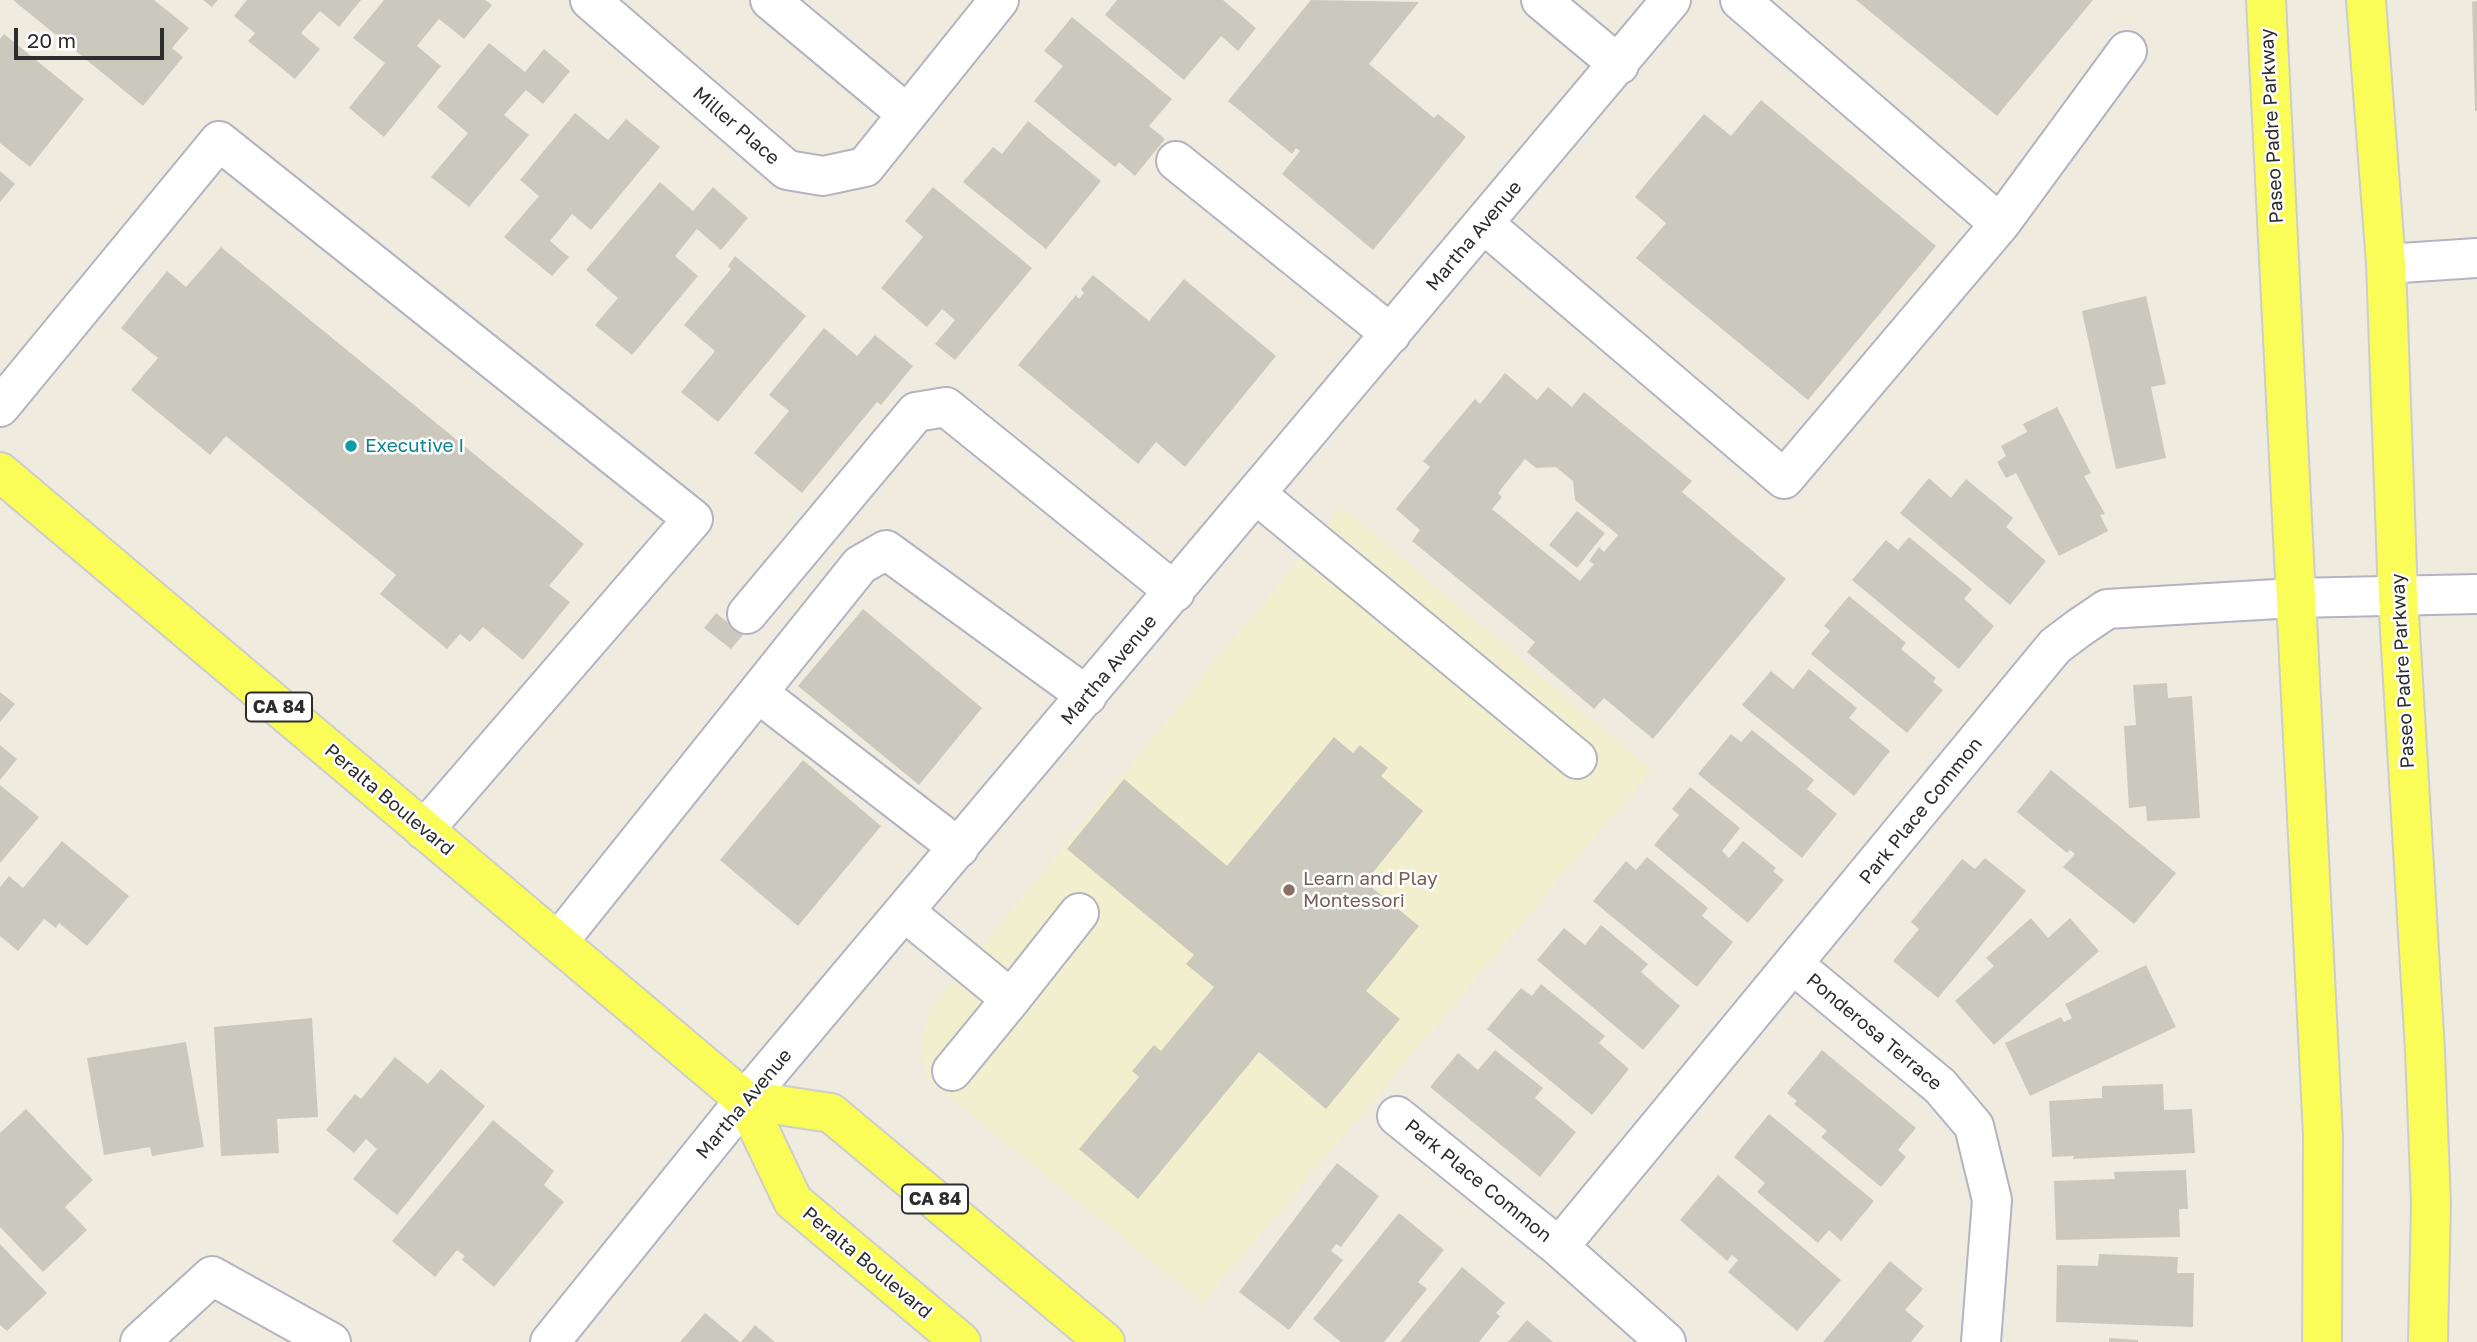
<!DOCTYPE html>
<style>
body{margin:0}
#map{position:relative;width:2477px;height:1342px;overflow:hidden;background:#efecdf;font-family:"Golos Text",sans-serif}
canvas{display:block}
.scale{position:absolute;left:14px;top:28px;width:150px;height:32px;box-sizing:border-box;border:4px solid #2d2d2d;border-top:0;padding-left:9px;font-size:21px;line-height:24px;white-space:nowrap;color:#2d2d2d;-webkit-text-stroke:5px #fff;paint-order:stroke}
</style>
<div id="map">
<canvas width="2477" height="1342"></canvas>
<div class="scale">20 m</div>
</div>
<script>
const g = document.querySelector('canvas').getContext('2d');
g.lineJoin = 'round';
function fill(path, color) { g.fillStyle = color; g.fill(path, 'evenodd'); }
const toPath = rows => new Path2D(rows.map(r => 'M' + r).join(''));
function strokePath(path, color, width, dash) { g.strokeStyle = color; g.lineWidth = width; g.lineCap = dash ? 'butt' : 'round'; g.setLineDash(dash || []); g.stroke(path); }
function write(font, color, halo, rows, align = 'center') {
  g.font = font + ' "Golos Text",sans-serif'; g.lineWidth = 5; g.setLineDash([]); g.textBaseline = 'middle'; g.strokeStyle = halo; g.fillStyle = color; for (const [text, x, y, turn = 0] of rows) {
    g.save(); g.translate(x, y); g.rotate((+turn || 0) * Math.PI / 180); g.textAlign = isNaN(turn) ? turn : align; if (halo) g.strokeText(text, 0, 0); g.fillText(text, 0, 0); g.restore();
  }
}
fill(toPath([
 [1342,507,1651,770,1203,1303,927,1079,920,1045,929,1011]
]), '#f2efce');
fill(toPath([
 [13,0,154,0,189,28,172,48,183,57,143,106],
 [203,0,218,0,212,7],
 [247,0,361,0,339,27,320,11,301,33,320,49,295,79,248,41,255,33,234,16],
 [384,0,485,0,492,5,464,39,439,19,417,46,441,66,384,137,349,108,385,63,353,38],
 [1117,0,1223,0,1256,28,1238,51,1221,36,1184,80,1105,15],
 [1311,0,1419,2,1369,64,1434,118,1438,114,1466,137,1373,250,1282,174,1300,151,1296,148,1292,154,1228,101],
 [1856,0,2093,0,1997,116],
 [2477,1,2477,111,2475,111,2472,2],
 [1072,17,1172,99,1149,126,1165,139,1135,176,1119,162,1115,167,1034,101,1063,66,1044,51],
 [4,34,84,99,30,167,0,143,0,39],
 [489,43,525,72,544,49,570,71,543,104,526,90,504,115,529,135,469,207,431,177,468,133,437,107],
 [1761,100,1936,246,1808,400,1636,258,1666,223,1635,197,1704,114,1731,136],
 [575,113,608,140,626,119,660,147,591,230,572,214,550,241,569,257,552,276,504,237,539,196,520,180],
 [1028,121,1101,181,1046,249,963,182,993,147,1002,154],
 [0,171,15,184,0,202],
 [660,182,693,211,713,187,748,218,721,250,697,229,675,256,698,276,632,355,595,325,618,298,586,270],
 [933,187,1032,268,955,360,935,344,955,320,942,309,927,327,881,288,923,237,905,221],
 [221,247,584,544,549,586,570,602,523,660,483,627,470,642,460,634,447,649,380,594,396,575,226,436,210,455,131,390,158,358,121,328,167,271,186,287],
 [735,256,806,316,718,422,681,392,715,351,684,325,731,269,728,266],
 [1093,275,1149,321,1184,279,1276,356,1185,467,1156,442,1138,464,1018,365,1076,295,1079,299,1084,293,1081,289],
 [2146,296,2166,384,2151,387,2166,458,2116,469,2082,311],
 [824,328,857,356,875,335,913,366,881,405,877,402,802,493,754,453,789,411,769,395],
 [1505,373,1537,400,1548,387,1572,407,1584,392,1692,481,1682,492,1786,579,1653,739,1604,698,1594,709,1527,652,1535,642,1412,541,1420,530,1396,509,1430,467,1423,461,1475,399,1480,404],
 [1525,459,1536,468,1556,467,1573,481,1575,500,1618,535,1604,552,1599,547,1589,561,1594,564,1580,581,1492,509,1502,497,1498,493],
 [2057,407,2091,473,2084,476,2105,514,2100,515,2108,531,2059,556,2016,473,2006,478,1997,462,2006,456,2001,446,2027,432,2023,424],
 [1929,478,1951,498,1966,479,2013,518,2006,527,2046,561,2010,605,1900,513],
 [1577,511,1605,533,1577,568,1549,545],
 [1909,537,1972,589,1964,599,1994,626,1959,669,1852,580,1886,540,1898,550],
 [1849,596,1906,643,1901,649,1936,678,1933,682,1943,690,1907,733,1811,654,1830,631,1824,626],
 [863,609,982,708,919,785,798,686],
 [716,613,743,635,731,649,704,628],
 [1809,669,1857,708,1849,718,1890,751,1854,796,1742,705,1771,671,1793,689],
 [2167,683,2168,698,2192,696,2200,818,2147,821,2146,806,2129,808,2124,726,2136,725,2133,685],
 [0,692,15,704,0,722],
 [1752,730,1814,780,1807,789,1837,814,1802,858,1698,774,1731,734,1741,742],
 [1334,737,1353,753,1360,745,1388,768,1381,776,1423,811,1365,882,1419,926,1366,991,1400,1019,1326,1109,1259,1052,1138,1199,1079,1149,1139,1077,1132,1071,1154,1045,1161,1051,1214,987,1186,964,1194,955,1067,849,1124,779,1227,866],
 [0,745,17,759,0,780],
 [803,760,881,826,798,926,720,860],
 [2051,770,2176,873,2134,924,2063,867,2075,854,2070,850,2067,853,2017,812],
 [0,785,39,817,0,863],
 [1690,787,1740,828,1722,851,1729,858,1743,841,1776,868,1773,871,1784,880,1748,923,1654,845,1679,815,1672,809],
 [62,841,129,896,87,946,59,923,56,928,44,919,18,951,0,936,0,887,9,876,23,888],
 [1647,857,1708,908,1702,916,1733,942,1697,987,1593,901,1626,861,1636,870],
 [1985,858,2026,891,1938,998,1893,961,1919,929,1911,922,1962,859,1975,869],
 [2031,918,2048,938,2070,918,2099,951,1994,1045,1955,1001,1994,966,1986,958],
 [1601,925,1648,964,1641,972,1680,1006,1643,1050,1537,960,1564,928,1585,945],
 [2146,965,2176,1027,2030,1096,2005,1043,2061,1017,2064,1022,2072,1018,2065,1004],
 [1541,984,1605,1036,1599,1043,1629,1069,1592,1115,1487,1029,1521,988,1532,996],
 [312,1018,318,1117,277,1119,279,1153,221,1156,214,1027],
 [186,1042,204,1147,152,1156,150,1147,104,1155,87,1058],
 [1495,1050,1543,1088,1535,1098,1576,1132,1540,1177,1430,1087,1458,1053,1478,1070],
 [1822,1050,1916,1128,1898,1150,1906,1157,1881,1187,1821,1137,1827,1131,1794,1104,1797,1101,1787,1093],
 [395,1057,428,1084,441,1069,485,1106,397,1215,353,1179,377,1149,366,1139,354,1153,326,1130,355,1094,361,1099],
 [2163,1084,2164,1110,2192,1109,2195,1153,2073,1159,2074,1156,2052,1157,2049,1101,2102,1098,2102,1086],
 [26,1109,93,1180,65,1207,87,1230,43,1272,0,1227,0,1133],
 [1769,1114,1874,1201,1841,1241,1829,1230,1818,1243,1757,1192,1765,1183,1734,1157],
 [493,1120,554,1171,544,1185,564,1202,494,1287,462,1260,465,1256,457,1250,435,1277,392,1241],
 [1337,1163,1379,1196,1341,1247,1336,1244,1331,1251,1343,1260,1289,1330,1239,1292],
 [2186,1170,2188,1209,2179,1209,2180,1237,2056,1240,2054,1181,2115,1179,2114,1172],
 [1718,1175,1841,1280,1797,1331,1728,1272,1738,1260,1732,1255,1727,1261,1680,1220],
 [1399,1213,1444,1250,1418,1282,1427,1289,1384,1342,1341,1342,1313,1319],
 [0,1244,47,1293,7,1331,0,1325],
 [2099,1254,2178,1257,2177,1273,2194,1273,2193,1327,2056,1322,2057,1265,2098,1266],
 [1890,1261,1923,1289,1905,1310,1924,1326,1911,1342,1823,1342],
 [1462,1267,1505,1303,1496,1313,1500,1316,1479,1342,1400,1342],
 [705,1313,740,1342,680,1342],
 [1527,1320,1553,1342,1508,1342],
 [755,1325,775,1342,741,1342],
 [2109,1338,2138,1340,2138,1342,2109,1342]
]), '#cbc9bd');
const minor = toPath([
 [590,0,787,170,823,176,865,167,999,0],
 [770,0,907,114],
 [1541,0,1619,65],
 [1176,161,1391,334],
 [1484,224,1784,479,2000,224,1740,0],
 [2000,224,2127,51],
 [2386,264,2477,258],
 [0,407,219,141,693,519,424,830],
 [1256,494,1577,759],
 [747,614,916,412,946,407,1175,592],
 [758,693,959,848],
 [905,912,1011,999,952,1071],
 [558,942,860,565,886,550,1087,696],
 [1794,965,1940,1086,1974,1126,1992,1200,1981,1342],
 [1011,999,1079,913],
 [1397,1116,1559,1247,1666,1342],
 [1559,1247,2055,646,2079,628,2107,609,2294,598,2477,594],
 [140,1342,212,1276,331,1342],
 [550,1342,745,1100,1671,0]
]);
const major = toPath([
 [2266,0,2323,1136,2322,1342],
 [2366,0,2386,264,2398,597,2425,1051,2431,1204,2428,1342],
 [0,472,745,1100,793,1201,961,1342],
 [745,1100,831,1113,1105,1342]
]);
strokePath(minor, '#b3b3c2', 42);
strokePath(major, '#cdcdcd', 42);
strokePath(minor, '#fff', 38);
strokePath(major, '#fafc58', 38);
for (const [x, y, r, color] of [
 [351,446,7,"#0f9aa8"],
 [1289,890,7,"#8d6e63"]
]) { const dot = new Path2D(); dot.arc(x, y, r, 0, 2 * Math.PI); g.fillStyle = color; g.fill(dot); strokePath(dot, '#fff', 2.5); }
for (const [x, y, w] of [
 [279,707,66],
 [935,1199,66]
]) { const box = new Path2D(); box.roundRect(x - w / 2, y - 14.5, w, 29, 5); g.fillStyle = '#fff'; g.fill(box); strokePath(box, '#2d2d2d', 2); }
write('bold 18px', '#2d2d2d', null, [
 ["CA 84",279,707],
 ["CA 84",935,1199]
]);
write('19px', '#2d2d2d', '#fff', [
 ["Miller Place",736,126,41],
 ["Paseo Padre Parkway",2272,126,-93],
 ["Martha Avenue",1474,236,-50],
 ["Martha Avenue",1109,670,-50],
 ["Paseo Padre Parkway",2403,671,-93],
 ["Peralta Boulevard",389,800,40],
 ["Park Place Common",1921,811,-51],
 ["Ponderosa Terrace",1874,1032,40],
 ["Martha Avenue",744,1104,-50],
 ["Park Place Common",1478,1181,39],
 ["Peralta Boulevard",867,1263,40]
]);
write('19px', '#0d838f', '#fff', [
 ["Executive I",365,446]
], 'left');
write('19px', '#785e54', '#fff', [
 ["Learn and Play",1303,879],
 ["Montessori",1303,901]
], 'left');
</script>
